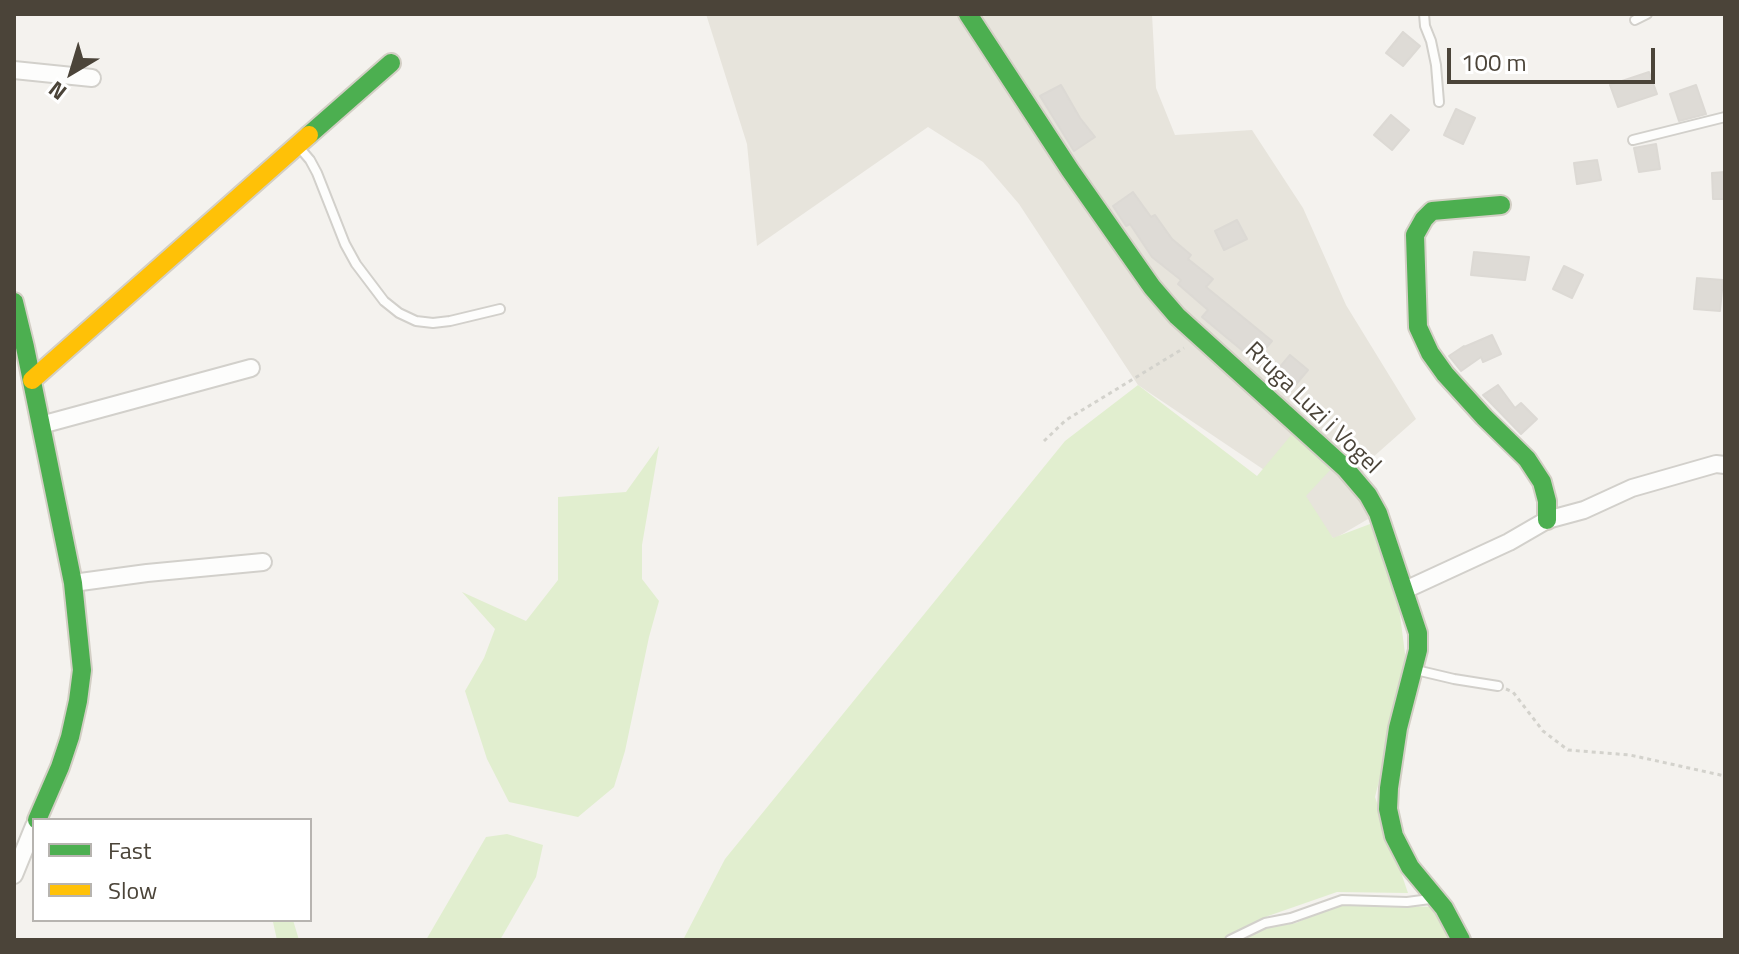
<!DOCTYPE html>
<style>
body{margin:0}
#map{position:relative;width:1739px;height:954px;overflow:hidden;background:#f4f2ee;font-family:"Titillium Web",sans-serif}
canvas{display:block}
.frame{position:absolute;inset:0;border:16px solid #4b4439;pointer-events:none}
.legend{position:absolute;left:32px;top:818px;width:280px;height:104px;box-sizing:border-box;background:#fff;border:2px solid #b7b4b0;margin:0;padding:10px 14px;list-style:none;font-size:24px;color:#4b4439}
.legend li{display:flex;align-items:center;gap:16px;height:40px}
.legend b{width:40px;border:2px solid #b7b4b0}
.north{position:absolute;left:32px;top:32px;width:80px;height:80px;-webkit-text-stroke:6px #fff;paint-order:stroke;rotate:218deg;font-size:22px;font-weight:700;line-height:32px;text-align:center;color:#4b4439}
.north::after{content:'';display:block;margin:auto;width:28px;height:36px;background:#4b4439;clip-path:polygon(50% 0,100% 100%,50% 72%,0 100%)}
.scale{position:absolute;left:1447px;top:48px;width:208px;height:36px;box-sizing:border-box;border:4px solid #4b4439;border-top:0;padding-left:10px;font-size:24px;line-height:28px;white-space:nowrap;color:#4b4439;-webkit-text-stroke:6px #fff;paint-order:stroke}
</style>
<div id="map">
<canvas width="1739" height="954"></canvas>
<div class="frame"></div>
<ul class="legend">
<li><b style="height:10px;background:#4caf50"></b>Fast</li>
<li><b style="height:10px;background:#ffc107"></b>Slow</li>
</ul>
<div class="north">N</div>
<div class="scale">100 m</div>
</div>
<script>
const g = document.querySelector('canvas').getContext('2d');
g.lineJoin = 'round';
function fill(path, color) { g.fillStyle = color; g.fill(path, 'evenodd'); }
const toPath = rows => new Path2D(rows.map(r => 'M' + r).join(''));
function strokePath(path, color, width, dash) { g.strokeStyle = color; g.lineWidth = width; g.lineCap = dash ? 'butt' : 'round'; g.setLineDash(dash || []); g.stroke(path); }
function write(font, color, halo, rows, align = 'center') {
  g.font = font + ' "Titillium Web",sans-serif'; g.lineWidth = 6; g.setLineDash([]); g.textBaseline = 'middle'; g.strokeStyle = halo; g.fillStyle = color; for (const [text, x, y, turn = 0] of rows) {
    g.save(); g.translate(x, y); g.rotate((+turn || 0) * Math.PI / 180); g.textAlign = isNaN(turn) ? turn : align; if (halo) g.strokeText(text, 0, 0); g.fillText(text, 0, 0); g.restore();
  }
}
fill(toPath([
 [706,14,1152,14,1156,88,1175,135,1252,130,1303,208,1346,305,1416,419,1363,466,1368,519,1334,539,1285,484,1138,385,1019,204,983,162,928,127,757,246,747,144]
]), '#e7e4dc');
fill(toPath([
 [1138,385,1257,476,1292,434,1332,468,1306,496,1333,538,1370,524,1397,592,1407,669,1375,797,1408,893,1337,892,1268,916,1230,940,683,940,725,859,1065,441],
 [659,446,642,545,642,579,659,601,649,637,625,751,614,787,578,817,509,802,487,759,465,691,484,658,495,629,462,592,526,621,558,580,558,497,626,492],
 [507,834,543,845,536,877,500,940,426,940,486,837],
 [1350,904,1435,907,1449,940,1240,940,1264,928,1296,923,1325,910],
 [277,920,293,920,299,940,277,940,273,922]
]), '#e1eecf');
const building = toPath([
 [1403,32,1420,46,1403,66,1386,53,1403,32],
 [1649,72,1657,94,1618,107,1610,85,1649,72],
 [1061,85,1080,118,1095,137,1074,151,1040,96,1061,85],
 [1696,85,1706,114,1679,121,1670,94,1696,85],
 [1456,109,1475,118,1463,144,1444,135,1456,109],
 [1391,115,1409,130,1392,150,1374,135,1391,115],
 [1656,144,1660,169,1639,172,1634,148,1656,144],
 [1597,160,1601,180,1577,184,1574,163,1597,160],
 [1725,172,1725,199,1713,199,1712,173,1725,172],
 [1133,192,1151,217,1155,215,1172,239,1191,255,1188,259,1213,279,1206,287,1272,341,1255,361,1202,317,1208,310,1178,284,1181,280,1152,257,1130,224,1126,226,1113,206,1133,192],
 [1237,220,1247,239,1224,250,1215,231,1237,220],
 [1474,252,1529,257,1525,280,1471,275,1474,252],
 [1564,266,1583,275,1572,298,1553,289,1564,266],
 [1697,278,1723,280,1720,311,1694,309,1697,278],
 [1492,335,1501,354,1483,362,1481,357,1461,371,1449,356,1464,346,1464,347,1492,335],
 [1290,355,1308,370,1292,389,1274,374,1290,355],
 [1498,385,1515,408,1521,403,1537,419,1521,434,1483,395,1498,385]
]);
fill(building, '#dedbd6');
strokePath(building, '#dcd9d4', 2);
const lane = toPath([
 [1424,14,1425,26,1431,41,1436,65,1439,102],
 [1635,20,1647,14],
 [1633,140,1725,117],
 [298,146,310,160,317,173,345,244,356,264,384,301,399,313,416,321,433,323,450,321,500,309],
 [1416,670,1454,679,1498,686],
 [1230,940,1265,923,1291,918,1342,900,1407,902,1430,899]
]);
const street = toPath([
 [14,70,92,78],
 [41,425,251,368],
 [73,583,147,573,263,562],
 [1405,590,1509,542,1547,520,1584,510,1632,488,1716,464,1725,465],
 [14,875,34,826]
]);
const fast = toPath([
 [968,14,1070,170,1152,287,1177,316,1345,468,1368,495,1378,513,1418,633,1418,650,1398,728,1389,788,1388,809,1394,836,1410,867,1444,908,1461,940],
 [309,135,391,63],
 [1501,205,1432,211,1424,219,1415,235,1418,327,1430,353,1445,374,1484,417,1527,459,1542,482,1547,501,1547,520],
 [14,302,25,347,73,583,82,670,78,701,70,737,60,767,37,820]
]);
const slow = toPath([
 [32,380,309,135]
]);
strokePath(lane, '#d2d0cb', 12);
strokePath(street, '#d2d0cb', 20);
strokePath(fast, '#d3cfc5', 22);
strokePath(slow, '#d3cfc5', 22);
strokePath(toPath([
 [1044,441,1066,420,1184,348],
 [1506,689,1513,692,1543,731,1568,750,1630,755,1725,776]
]), '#d3d2cc', 3, [4, 4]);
strokePath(lane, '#fdfdfc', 8);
strokePath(street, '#fdfdfc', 16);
strokePath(fast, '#4caf50', 18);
strokePath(slow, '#ffc107', 18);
write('24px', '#4b4439', '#fff', [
 ["Rruga Luzi i Vogel",1312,409,44]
]);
</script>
